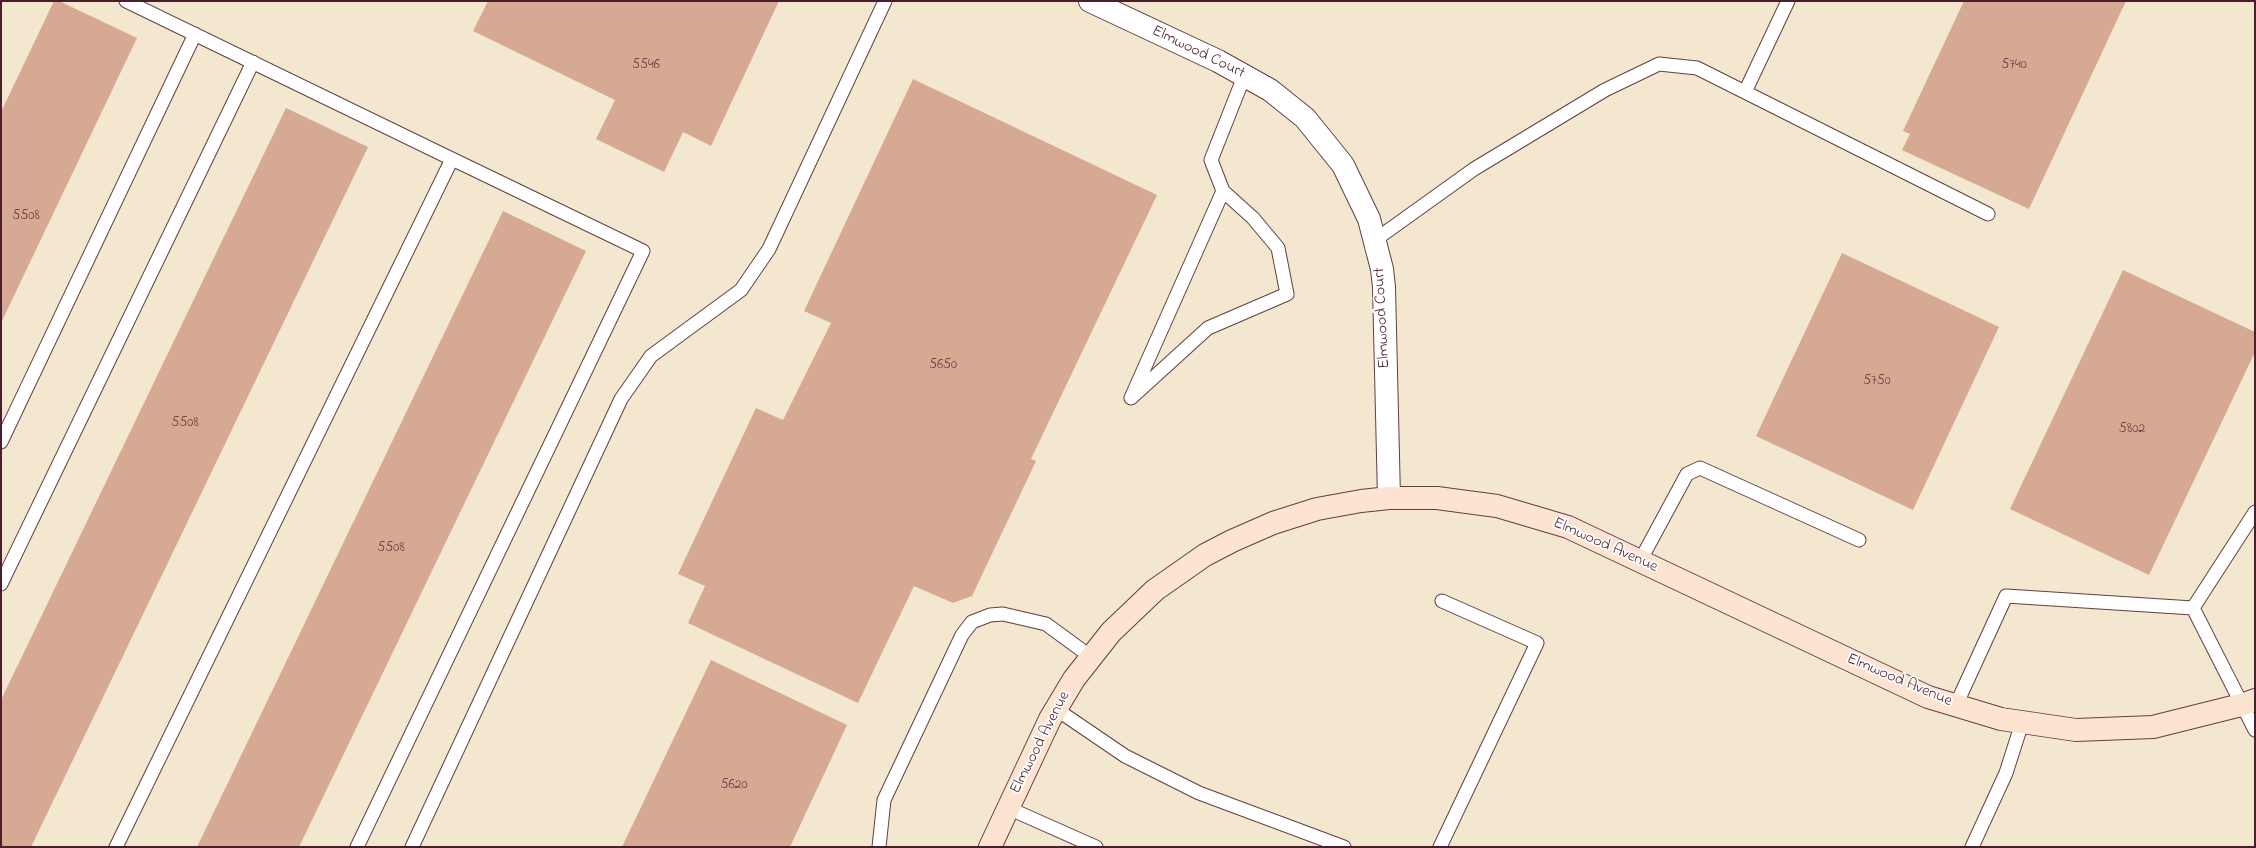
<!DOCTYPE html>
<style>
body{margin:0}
#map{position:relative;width:2256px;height:848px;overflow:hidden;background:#f4e7d0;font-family:"Indie Flower",sans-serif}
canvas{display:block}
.frame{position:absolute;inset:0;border:2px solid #4a1f2b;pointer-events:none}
</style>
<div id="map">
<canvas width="2256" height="848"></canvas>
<div class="frame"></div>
</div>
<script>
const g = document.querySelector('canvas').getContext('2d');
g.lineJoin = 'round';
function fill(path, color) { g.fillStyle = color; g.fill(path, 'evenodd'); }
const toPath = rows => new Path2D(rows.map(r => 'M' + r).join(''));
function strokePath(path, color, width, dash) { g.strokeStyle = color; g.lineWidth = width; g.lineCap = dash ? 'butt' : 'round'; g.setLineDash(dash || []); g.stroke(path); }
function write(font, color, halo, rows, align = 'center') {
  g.font = font + ' "Indie Flower",sans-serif'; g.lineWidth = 3.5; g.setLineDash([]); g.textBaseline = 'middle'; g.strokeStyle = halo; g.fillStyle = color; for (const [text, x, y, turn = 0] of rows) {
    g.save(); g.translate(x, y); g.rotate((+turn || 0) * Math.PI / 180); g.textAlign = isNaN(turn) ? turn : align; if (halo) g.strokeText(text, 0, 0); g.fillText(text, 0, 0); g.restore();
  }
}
fill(toPath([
 [54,1,59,1,137,38,1,323,1,112],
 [488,1,779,1,711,146,683,132,664,172,596,139,615,100,473,31],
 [1964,1,2126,1,2029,209,1902,150,1910,134,1903,131],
 [913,79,1157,195,1031,459,1036,461,972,596,953,603,914,586,858,703,688,623,705,586,678,574,756,408,783,420,831,323,804,311],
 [286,108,368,147,31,847,1,847,1,700],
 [503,211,586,251,299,847,197,847],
 [1842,253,1999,327,1913,510,1756,436],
 [2123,270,2255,332,2255,352,2149,575,2010,509],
 [711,660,847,725,790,847,622,847]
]), '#d6a993');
const lane = toPath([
 [1745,92,1788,1],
 [1223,191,1253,218,1278,248,1287,294,1208,328,1131,398,1223,191,1211,160,1245,74],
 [1375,240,1474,169,1605,90,1659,64,1697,68,1988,214],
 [1,442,195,34],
 [1640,561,1687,474,1700,468,1859,540],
 [1,584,253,62],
 [2193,608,2255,512],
 [1956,705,2006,596,2193,608,2255,730],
 [1056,709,1125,756,1199,793,1344,847],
 [1008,808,1096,847],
 [116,847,452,159,126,1],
 [357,847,643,251,452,159],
 [412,847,621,399,651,356,741,290,769,249,885,1],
 [879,847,884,800,962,635,972,622,990,615,1003,614,1046,624,1091,657],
 [1440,847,1537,643,1442,601],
 [1972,847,2006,773,2022,723]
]);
const street = toPath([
 [1090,1,1218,61,1270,90,1305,118,1343,165,1369,219,1382,269,1384,287,1389,498]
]);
const secondary = toPath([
 [990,847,1050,719,1074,679,1111,632,1155,590,1205,555,1232,541,1273,523,1317,509,1361,501,1389,498,1437,498,1497,506,1568,527,1928,697,2001,719,2076,730,2153,727,2241,705,2255,700]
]);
strokePath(lane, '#643d44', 15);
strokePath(street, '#643d44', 24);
strokePath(secondary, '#643d44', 24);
strokePath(lane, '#fff', 13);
strokePath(street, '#fff', 22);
strokePath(secondary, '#fde4d1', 22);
write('14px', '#6d4245', null, [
 ["5546",646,66],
 ["5740",2014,66],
 ["5508",26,217],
 ["5650",943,366],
 ["5750",1877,382],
 ["5508",185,424],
 ["5802",2132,430],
 ["5508",391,549],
 ["5620",734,786]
]);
write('16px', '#4a1f2b', '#fff', [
 ["Elmwood Court",1198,53,26],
 ["Elmwood Court",1383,318,-93],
 ["Elmwood Avenue",1605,546,24],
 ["Elmwood Avenue",1899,681,23],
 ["Elmwood Avenue",1041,743,-63]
]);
</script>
